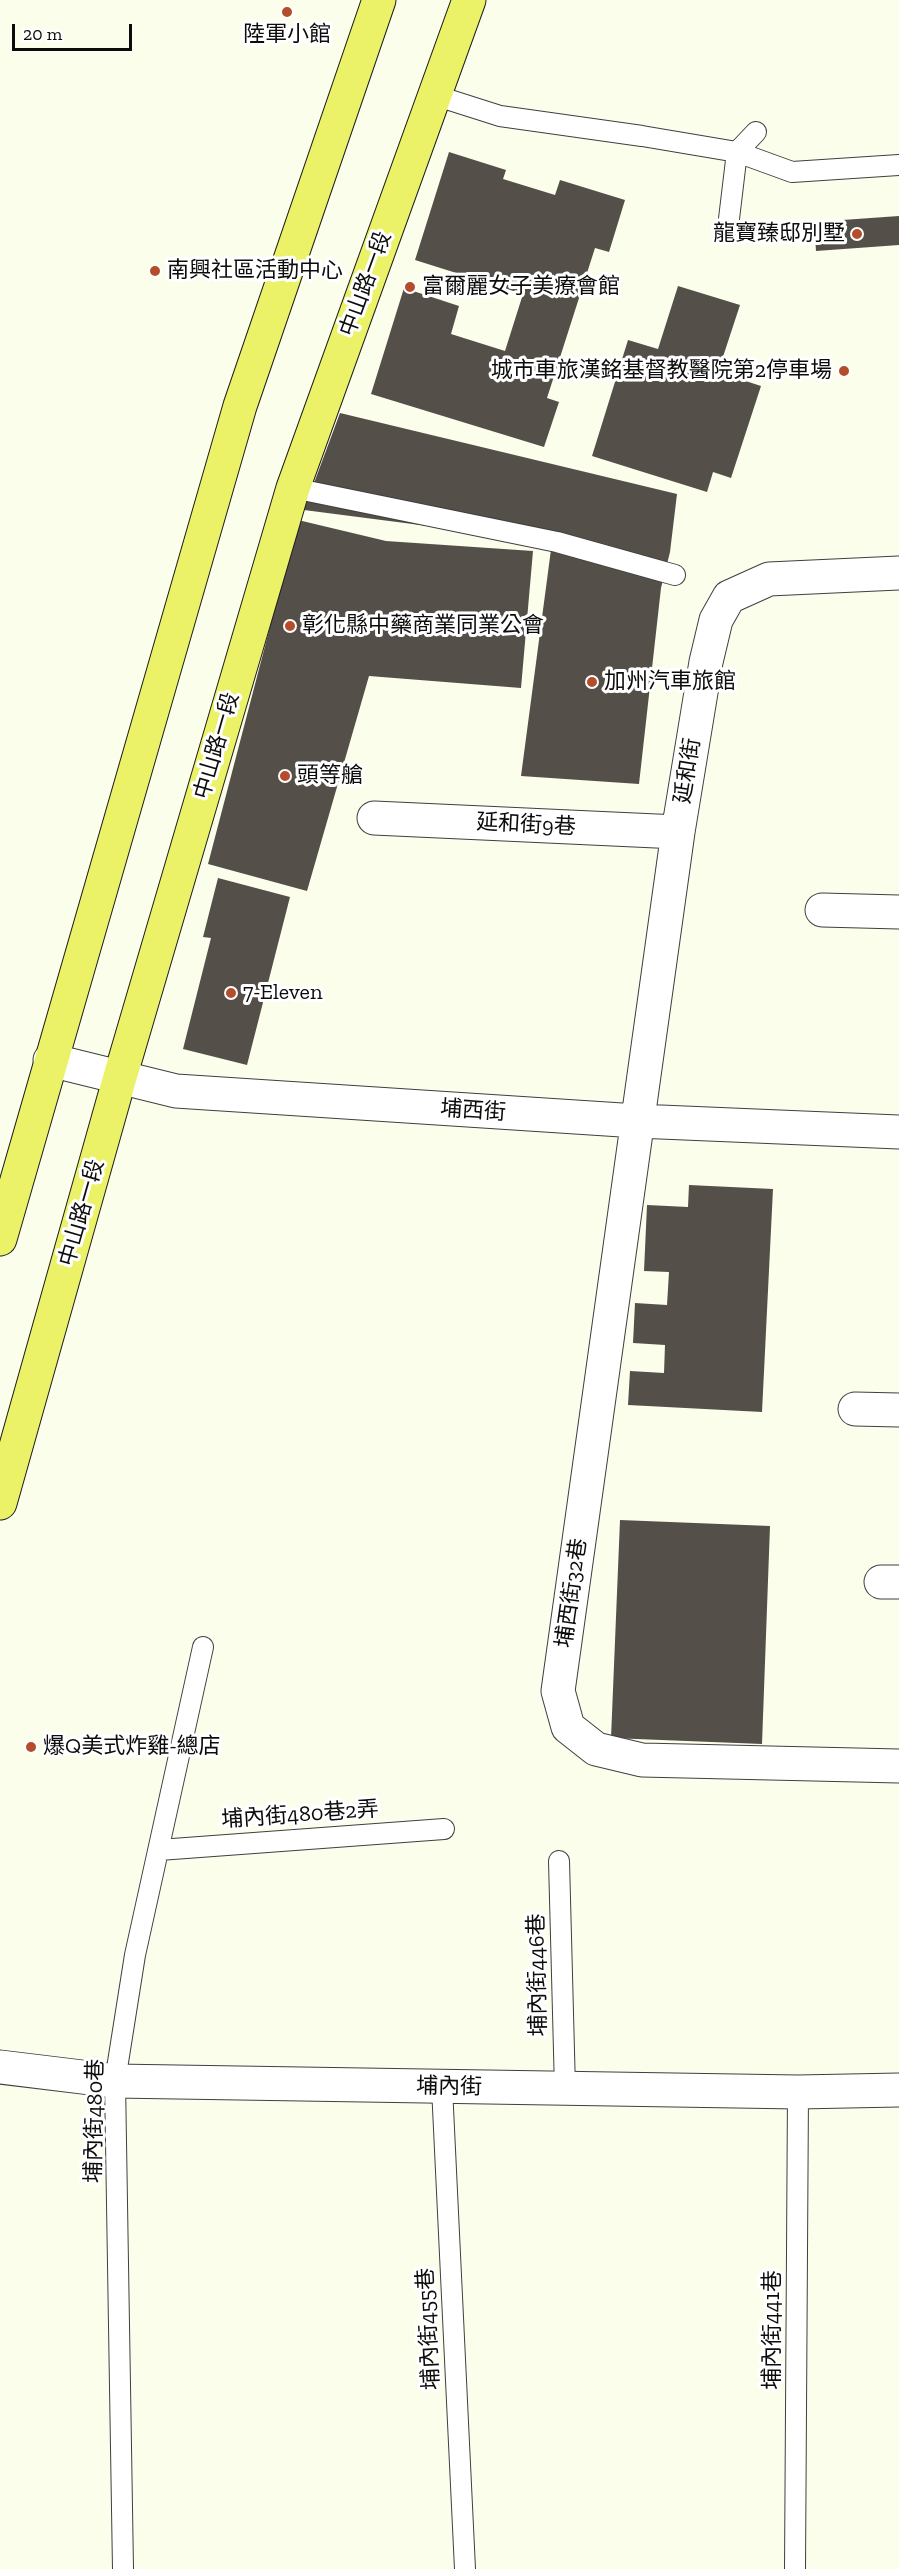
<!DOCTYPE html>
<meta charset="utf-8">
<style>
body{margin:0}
#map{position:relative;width:899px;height:2569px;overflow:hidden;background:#fcfeec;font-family:"Zilla Slab",serif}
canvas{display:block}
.scale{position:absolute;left:12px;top:24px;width:120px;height:27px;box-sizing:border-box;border:3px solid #0c0c0c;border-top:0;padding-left:8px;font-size:18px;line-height:21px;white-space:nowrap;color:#0c0c0c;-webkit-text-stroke:4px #fff;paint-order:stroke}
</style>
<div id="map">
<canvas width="899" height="2569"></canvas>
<div class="scale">20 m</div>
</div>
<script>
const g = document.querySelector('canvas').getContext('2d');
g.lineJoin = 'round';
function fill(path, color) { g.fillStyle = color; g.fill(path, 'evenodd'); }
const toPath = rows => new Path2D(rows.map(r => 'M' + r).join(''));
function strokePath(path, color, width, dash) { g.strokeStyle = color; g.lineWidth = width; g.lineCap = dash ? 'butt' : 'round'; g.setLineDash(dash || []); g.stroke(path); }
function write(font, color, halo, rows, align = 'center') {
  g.font = font + ' "Zilla Slab","Noto Sans TC",serif'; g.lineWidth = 6; g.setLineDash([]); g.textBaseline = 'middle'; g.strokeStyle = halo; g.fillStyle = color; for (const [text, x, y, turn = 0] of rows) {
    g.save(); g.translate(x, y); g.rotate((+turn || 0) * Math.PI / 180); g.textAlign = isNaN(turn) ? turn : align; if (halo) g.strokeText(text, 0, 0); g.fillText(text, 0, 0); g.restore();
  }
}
fill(toPath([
 [449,152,506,170,503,179,555,195,560,180,625,200,609,252,595,248,547,398,559,402,544,447,371,394,404,288,459,306,451,334,505,351,523,294,415,260],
 [899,216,899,245,816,251,814,222],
 [678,286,740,305,718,372,761,386,731,478,713,472,707,492,592,456,628,340,658,349],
 [340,413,677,494,670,552,661,588,639,784,521,776,552,542,304,510],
 [298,520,386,541,533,551,521,688,369,676,307,891,208,864],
 [218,878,290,897,247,1065,183,1049,211,938,203,937],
 [689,1185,773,1189,762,1412,628,1405,630,1371,664,1373,665,1345,633,1343,635,1303,667,1305,669,1272,644,1271,647,1205,688,1207],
 [620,1520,770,1526,762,1744,611,1738]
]), '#545049');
const lane = toPath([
 [434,95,500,116,642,136,737,152,728,227],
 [756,132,737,152,792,172,899,165],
 [293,488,557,542,675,575],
 [159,1850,444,1829],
 [559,1861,565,2089],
 [442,2087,465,2569],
 [123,2569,115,2081,135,1955,203,1647],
 [795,2569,798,2092]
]);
const street = toPath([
 [899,573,769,579,729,597,716,620,706,662,678,832,558,1691,568,1727,596,1749,642,1760,899,1766],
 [374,818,678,832],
 [822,910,899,912],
 [50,1060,176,1091,637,1121,899,1132],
 [855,1409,899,1410],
 [881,1582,899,1582],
 [0,2067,115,2081,798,2092,899,2090]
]);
const primary = toPath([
 [0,1239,240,406,379,0],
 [0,1503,120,1077,293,488,469,0]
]);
strokePath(lane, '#3f3f3f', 22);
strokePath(street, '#3f3f3f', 35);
strokePath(primary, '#1d1d1d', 35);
strokePath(lane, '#fff', 20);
strokePath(street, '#fff', 33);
strokePath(primary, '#ebf268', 33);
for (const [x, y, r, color] of [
 [287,12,6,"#b44d2b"],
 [857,234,6,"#b44d2b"],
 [155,271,6,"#b44d2b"],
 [410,287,6,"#b44d2b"],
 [844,371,6,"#b44d2b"],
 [290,626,6,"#b44d2b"],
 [592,682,6,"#b44d2b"],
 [285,776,6,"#b44d2b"],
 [231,993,6,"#b44d2b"],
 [31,1747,6,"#b44d2b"]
]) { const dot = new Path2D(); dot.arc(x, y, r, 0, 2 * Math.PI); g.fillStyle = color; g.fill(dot); strokePath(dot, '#fff', 2); }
write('22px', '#0c0c0c', '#fff', [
 ["陸軍小館",287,35,"center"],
 ["龍寶臻邸別墅",845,234,"right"],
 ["南興社區活動中心",167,271],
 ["富爾麗女子美療會館",422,287],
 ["城市車旅漢銘基督教醫院第2停車場",832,371,"right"],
 ["彰化縣中藥商業同業公會",302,626],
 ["加州汽車旅館",604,682],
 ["頭等艙",297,776],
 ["7-Eleven",243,993],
 ["爆Q美式炸雞-總店",43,1747]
], 'left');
write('22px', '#0c0c0c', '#fff', [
 ["中山路一段",366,284,-70],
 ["中山路一段",217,746,-74],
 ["延和街",688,771,-81],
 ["延和街9巷",526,825,3],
 ["埔西街",473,1111,4],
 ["中山路一段",82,1213,-74],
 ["埔西街32巷",572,1593,-82],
 ["埔內街480巷2弄",300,1815,-4],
 ["埔內街446巷",538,1975,-91],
 ["埔內街",449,2087,1],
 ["埔內街480巷",95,2121,-89],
 ["埔內街455巷",429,2329,-93],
 ["埔內街441巷",773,2330,-90]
]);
</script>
